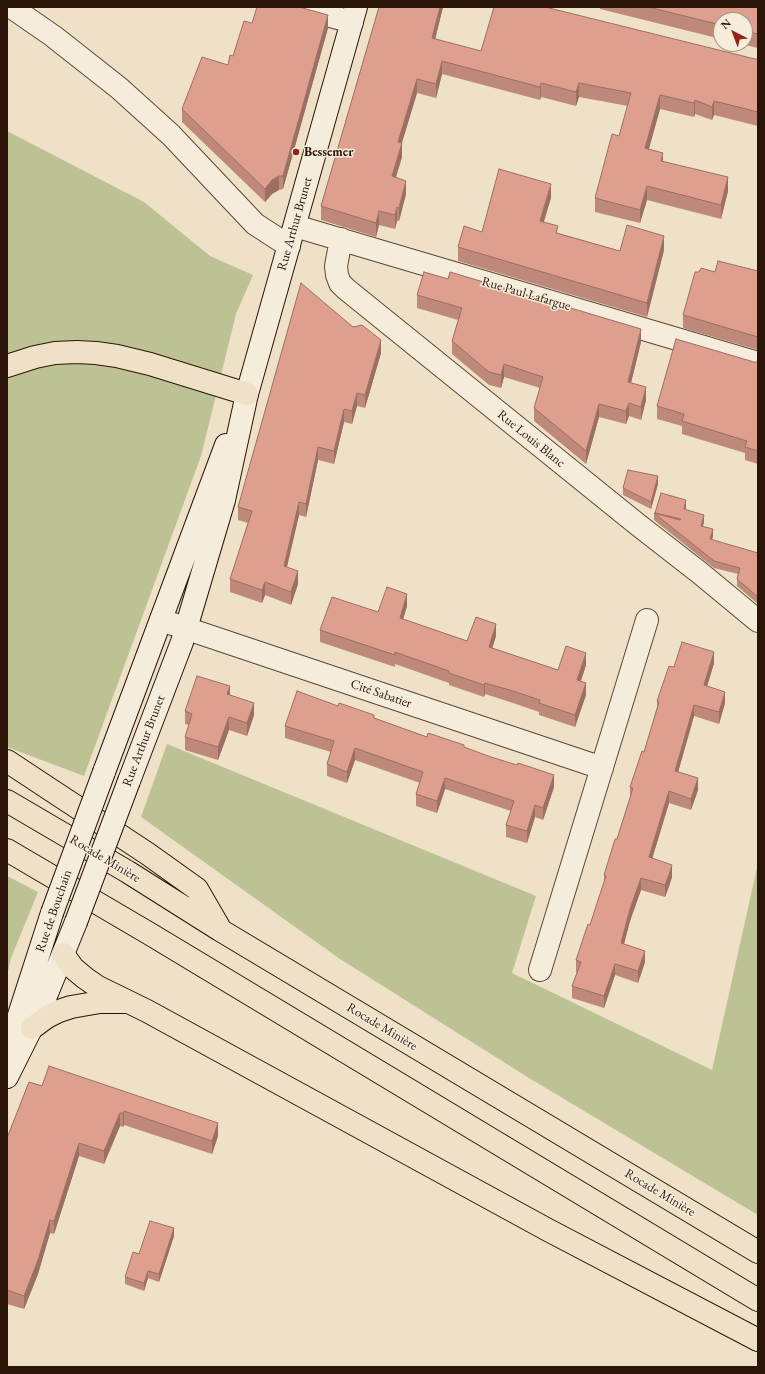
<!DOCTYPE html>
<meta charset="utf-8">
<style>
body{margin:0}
#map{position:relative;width:765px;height:1374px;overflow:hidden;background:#efe1c7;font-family:"EB Garamond",serif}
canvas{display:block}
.frame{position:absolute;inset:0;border:8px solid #2a1408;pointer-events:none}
.north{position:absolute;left:713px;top:12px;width:40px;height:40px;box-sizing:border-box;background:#f5ecdb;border:1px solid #a49687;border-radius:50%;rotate:318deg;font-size:11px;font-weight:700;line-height:16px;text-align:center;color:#2a1408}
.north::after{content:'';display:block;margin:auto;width:14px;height:18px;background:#8f2418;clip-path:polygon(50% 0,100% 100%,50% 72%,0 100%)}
</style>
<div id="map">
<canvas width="765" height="1374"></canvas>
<div class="frame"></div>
<div class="north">N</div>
</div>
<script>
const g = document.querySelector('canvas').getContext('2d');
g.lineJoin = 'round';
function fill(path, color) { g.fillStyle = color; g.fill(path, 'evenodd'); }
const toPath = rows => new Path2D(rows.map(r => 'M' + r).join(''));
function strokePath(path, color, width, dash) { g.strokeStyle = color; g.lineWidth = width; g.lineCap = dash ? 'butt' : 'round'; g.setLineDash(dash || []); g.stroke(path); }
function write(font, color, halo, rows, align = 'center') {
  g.font = font + ' "EB Garamond",serif'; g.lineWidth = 3; g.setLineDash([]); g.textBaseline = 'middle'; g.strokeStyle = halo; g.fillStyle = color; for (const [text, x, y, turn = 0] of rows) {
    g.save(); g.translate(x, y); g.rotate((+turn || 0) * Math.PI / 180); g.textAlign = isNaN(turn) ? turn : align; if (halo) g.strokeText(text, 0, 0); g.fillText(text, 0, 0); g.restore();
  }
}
fill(toPath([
 [7,131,144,202,210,256,253,275,236,314,201,456,84,776,7,747],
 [167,744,536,896,512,973,712,1070,758,863,758,1215,529,1078,340,959,141,817],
 [7,876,38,892,11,958,7,976]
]), '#bcc293');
const street = toPath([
 [11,7,53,36,119,88,171,135,255,224,289,246],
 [297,7,352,22],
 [295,226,758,363],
 [341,239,336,266,337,275,340,283,346,289,637,524,700,573,758,621],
 [161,620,602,768],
 [540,970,647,620]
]);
const secondary = toPath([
 [104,772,226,445],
 [129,781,182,642,224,500,247,394,356,7],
 [7,1052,52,913],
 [7,1077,39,1013,76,922]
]);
const highway = toPath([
 [7,366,35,357,55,353,77,352,96,353,117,356,150,364,247,394],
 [7,761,148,854,197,889,219,927],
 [7,801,128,872,220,930,758,1252],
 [7,850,150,934,758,1300],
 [63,954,73,968,85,978,98,987,147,1011,548,1230,758,1340],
 [32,1028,47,1017,59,1011,71,1007,100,1002,126,1002]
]);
strokePath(street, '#5b4738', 24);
strokePath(secondary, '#2a1408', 24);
strokePath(highway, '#2a1408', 24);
strokePath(street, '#f5ecdb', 22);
strokePath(secondary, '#f5ecdb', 22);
strokePath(highway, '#efe1c7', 22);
const secondaryBridge = toPath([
 [52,913,104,772],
 [76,922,129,781]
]);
strokePath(secondaryBridge, '#2a1408', 24, []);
strokePath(secondaryBridge, '#f5ecdb', 22);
fill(toPath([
 [379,7,443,7,435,39,481,51,758,59,758,126,714,115,712,120,695,114,694,117,660,109,649,149,663,162,728,191,721,219,647,200,640,223,595,212,595,198,619,136,628,106,579,97,576,106,541,97,540,100,442,74,436,98,417,93,402,143,402,157,396,177,406,194,399,221,397,221,395,229,379,225,376,237,321,220,321,206],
 [600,7,758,7,758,48,741,44,745,44,745,20,721,20,721,39,600,9],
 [252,23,328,28,283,189,279,190,272,194,265,202,182,122,182,109,228,65],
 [551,198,543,222,558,233,620,251,664,250,647,317,458,261,458,247,482,232],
 [758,271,758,350,683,328,683,315,699,272],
 [417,295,641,342,631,383,646,400,641,420,629,416,626,424,599,417,586,464,534,421,534,408,540,388,504,377,501,388,489,385,452,354,452,341,458,320,417,308],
 [381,353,365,408,357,406,352,424,344,422,334,464,318,460,306,517,299,515,287,567,298,584,291,605,265,595,262,603,230,592,230,579,248,523,238,520,238,507],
 [754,362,758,362,758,464,745,460,745,453,682,434,682,426,657,419,657,406],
 [658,484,651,509,623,495,623,488],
 [686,507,686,510,704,522,703,526,713,536,712,540,758,553,758,604,737,586,737,579,738,574,714,568,654,520,654,513],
 [407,606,403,619,467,641,496,636,492,648,558,670,586,665,581,681,586,695,575,727,539,715,539,712,513,703,485,694,484,697,449,685,449,683,395,664,395,667,320,642,320,630,378,612],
 [714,663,707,686,725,703,719,724,694,716,678,772,698,790,691,810,669,803,652,859,672,877,669,887,665,897,641,890,630,921,624,944,645,962,638,983,615,975,604,1008,572,998,572,986,577,972,576,972,576,960,590,925,604,883,604,875,617,839,630,798,630,787,644,752,657,708,657,701,674,667],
 [230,695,254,715,247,736,229,730,218,760,185,750,185,737,189,725,185,724,185,711],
 [338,706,374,718,427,737,464,748,554,787,543,820,535,817,527,843,506,837,506,825,511,811,445,789,437,813,416,806,416,794,420,783,355,760,347,783,327,776,327,764,331,752,285,738,285,726],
 [29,1082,218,1136,212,1154,124,1125,123,1127,120,1126,104,1164,79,1156,54,1234,50,1233,38,1274,24,1309,7,1304,7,1138],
 [174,1236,159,1282,148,1278,144,1291,125,1284,125,1277,139,1254]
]), '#bf897a');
fill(toPath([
 [440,7,443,7,432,52,432,38],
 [328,15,328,28,283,189,283,176],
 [442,61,442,74,436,98,436,84],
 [417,79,417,93,398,155,398,142],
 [541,83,541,97,540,100,540,87],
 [579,83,579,97,576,106,576,92],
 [660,95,660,109,645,162,645,148],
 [695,100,695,114,694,117,694,103],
 [714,101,714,115,712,120,712,107],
 [402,143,402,157,392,190,392,176],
 [663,153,663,167,661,161],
 [279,176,279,190,272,194,265,202,265,189,272,180],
 [728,177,728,191,721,219,721,205],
 [406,181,406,194,399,221,399,208],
 [551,184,551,198,540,235,540,221],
 [647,186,647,200,640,223,640,210],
 [397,207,397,221,395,229,395,215],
 [379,211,379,225,376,237,376,223],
 [664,236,664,250,647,317,647,303],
 [641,329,641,342,628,395,628,382],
 [381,340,381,353,365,408,365,395],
 [504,364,504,377,501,388,501,375],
 [646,387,646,400,641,420,641,407],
 [357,393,357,406,352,424,352,411],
 [629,403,629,416,626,424,626,411],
 [599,404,599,417,586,464,586,451],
 [344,409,344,422,334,464,334,451],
 [318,447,318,460,306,517,306,504],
 [658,476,658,484,651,509,651,502],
 [686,500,686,507,684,516,684,509],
 [299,502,299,515,284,579,284,566],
 [704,515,704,522,701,533,701,526],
 [713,529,713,536,710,546,710,539],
 [298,571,298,584,291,605,291,592],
 [265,582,265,595,262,603,262,590],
 [407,594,407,606,400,630,400,618],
 [496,624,496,636,489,659,489,647],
 [714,652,714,663,704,697,704,685],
 [586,653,586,665,577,692,577,680],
 [485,683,485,694,484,697,484,685],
 [586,683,586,695,575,727,575,715],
 [230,686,230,699,227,694],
 [725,692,725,703,719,724,719,712],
 [254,703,254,715,247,736,247,723],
 [694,705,694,716,675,783,675,771],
 [229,717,229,730,218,760,218,747],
 [355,748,355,760,347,783,347,772],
 [554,775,554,787,543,820,543,808],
 [445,778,445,789,437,813,437,801],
 [698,778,698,790,691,810,691,799],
 [669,791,669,803,649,869,649,857],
 [535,805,535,817,527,843,527,831],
 [672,865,672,877,665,897,665,885],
 [641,878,641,890,630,921,621,955,621,943,630,909],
 [645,951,645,962,638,983,638,971],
 [615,964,615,975,604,1008,604,996],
 [124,1111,124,1125,123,1127,123,1113],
 [120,1113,120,1126,104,1164,104,1151],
 [218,1123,218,1136,212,1154,212,1141],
 [79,1143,79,1156,54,1234,54,1221],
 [50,1220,50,1233,38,1274,24,1309,24,1296],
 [174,1228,174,1236,159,1282,159,1274],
 [148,1271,148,1278,144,1291,144,1283]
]), '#9b6f63');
const building = toPath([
 [257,7,299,7,328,15,283,176,279,176,272,180,265,189,182,109,202,57,228,65,230,55,233,56,244,21,252,23,257,7],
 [379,7,440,7,432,38,481,51,494,7,545,7,755,59,758,59,758,112,714,101,712,107,695,100,694,103,660,95,645,148,663,153,661,161,728,177,721,205,647,186,640,210,595,198,612,134,619,136,631,93,579,83,576,92,541,83,540,87,442,61,436,84,417,79,398,142,402,143,392,176,406,181,399,208,397,207,395,215,379,211,376,223,321,206,379,7],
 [648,7,758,7,758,34,745,31,745,20,721,20,721,25,648,7],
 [499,169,551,184,540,221,558,226,556,233,620,251,627,225,664,236,647,303,458,247,464,226,482,232,499,169],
 [718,261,758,271,758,337,683,315,695,272,699,272,701,268,715,272,718,261],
 [424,272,448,279,450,272,641,329,628,382,646,387,641,407,629,403,626,411,599,404,586,451,534,408,543,377,504,364,501,375,489,372,452,341,462,308,417,295,424,272],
 [301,283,353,327,362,325,381,340,365,395,357,393,352,411,344,409,334,451,318,447,306,504,299,502,284,566,298,571,291,592,265,582,262,590,230,579,252,511,238,507,301,283],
 [676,339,754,362,758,362,758,451,745,447,747,441,682,421,684,414,657,406,676,339],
 [628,470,658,476,651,502,623,488,628,470],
 [661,493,686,500,684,509,704,515,701,526,713,529,710,539,758,553,758,597,737,579,740,568,714,561,654,513,680,520,681,519,655,513,661,493],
 [387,587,407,594,400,618,467,641,476,617,496,624,489,647,558,670,566,646,586,653,577,680,586,683,575,715,539,703,540,700,513,691,485,683,484,685,449,673,449,671,395,652,395,655,320,630,332,597,378,612,387,587],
 [682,642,714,652,704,685,725,692,719,712,694,705,675,771,698,778,691,799,669,791,649,857,672,865,669,875,665,885,641,878,630,909,621,943,645,951,638,971,615,964,604,996,572,986,581,962,576,960,588,924,590,925,598,900,606,876,604,875,615,839,617,839,633,788,630,787,642,751,644,752,659,702,657,701,669,666,674,667,682,642],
 [197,676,230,686,227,694,254,703,247,723,229,717,218,747,185,737,192,714,185,711,197,676],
 [297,691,338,706,339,703,374,715,374,718,427,737,428,733,464,745,464,747,491,757,517,765,518,763,554,775,543,808,535,805,527,831,506,825,514,801,445,778,437,801,416,794,423,772,355,748,347,772,327,764,334,741,285,726,297,691],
 [49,1066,218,1123,212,1141,124,1111,123,1113,120,1113,104,1151,79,1143,54,1221,50,1220,38,1260,24,1296,7,1290,7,1138,29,1082,42,1086,49,1066],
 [150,1221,174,1228,159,1274,148,1271,144,1283,125,1277,133,1252,139,1254,150,1221]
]);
fill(building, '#de9f8e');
strokePath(building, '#9b6f63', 1);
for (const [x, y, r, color] of [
 [296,152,4,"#8f2418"]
]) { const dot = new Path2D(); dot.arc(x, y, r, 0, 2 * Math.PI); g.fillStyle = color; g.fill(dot); strokePath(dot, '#f5ecdb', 1.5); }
write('bold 13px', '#2a1408', '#f5ecdb', [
 ["Bessemer",304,152]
], 'left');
write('13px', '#2a1408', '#f5ecdb', [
 ["Rue Arthur Brunet",295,224,-74],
 ["Rue Paul Lafargue",526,294,16],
 ["Rue Louis Blanc",531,439,39],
 ["Cité Sabatier",381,694,19],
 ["Rue Arthur Brunet",144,741,-69],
 ["Rocade Minière",105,859,31],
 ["Rue de Bouchain",54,911,-71],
 ["Rocade Minière",382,1027,31],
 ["Rocade Minière",660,1193,31]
]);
</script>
